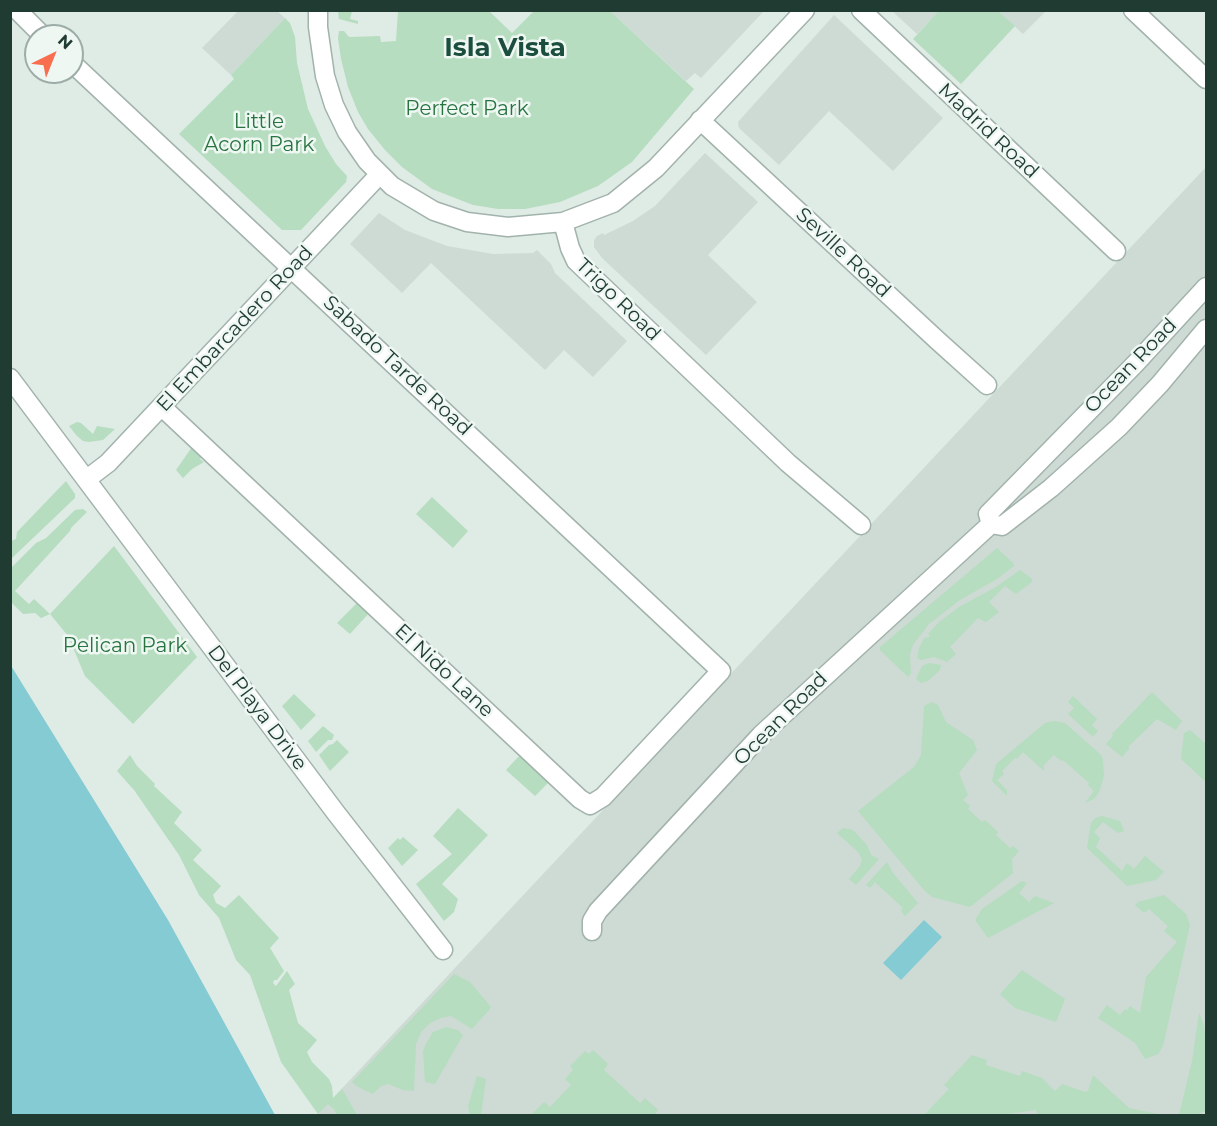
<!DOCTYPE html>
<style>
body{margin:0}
#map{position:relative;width:1217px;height:1126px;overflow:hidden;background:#dfebe5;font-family:Montserrat,sans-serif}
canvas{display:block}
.frame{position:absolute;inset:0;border:12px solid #1f3b32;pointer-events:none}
.north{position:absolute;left:24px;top:24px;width:60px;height:60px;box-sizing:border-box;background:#eff7f3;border:2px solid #9caca6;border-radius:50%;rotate:43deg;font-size:16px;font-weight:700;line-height:24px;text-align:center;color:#1f3b32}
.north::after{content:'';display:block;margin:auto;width:21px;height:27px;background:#f86f50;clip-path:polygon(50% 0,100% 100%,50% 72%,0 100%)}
</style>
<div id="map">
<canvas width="1217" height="1126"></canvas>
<div class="frame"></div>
<div class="north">N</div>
</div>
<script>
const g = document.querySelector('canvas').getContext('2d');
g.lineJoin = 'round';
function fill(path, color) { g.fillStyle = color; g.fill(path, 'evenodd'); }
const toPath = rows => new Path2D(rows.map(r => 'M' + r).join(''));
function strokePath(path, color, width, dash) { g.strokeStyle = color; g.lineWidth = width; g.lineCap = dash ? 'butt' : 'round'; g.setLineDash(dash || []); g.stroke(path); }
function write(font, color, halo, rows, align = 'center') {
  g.font = font + ' Montserrat,sans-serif'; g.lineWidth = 5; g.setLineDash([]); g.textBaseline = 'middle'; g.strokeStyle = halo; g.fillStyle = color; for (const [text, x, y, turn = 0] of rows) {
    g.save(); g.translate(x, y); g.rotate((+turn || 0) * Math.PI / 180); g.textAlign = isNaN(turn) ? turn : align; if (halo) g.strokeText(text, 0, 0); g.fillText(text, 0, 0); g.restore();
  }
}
fill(toPath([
 [238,11,277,11,285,18,231,75,202,48],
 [610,11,764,11,701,78,695,73,686,81],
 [892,11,940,11,917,34],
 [998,11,1046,11,1023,34],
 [834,15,943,118,893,171,829,111,779,165,739,128,738,122],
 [705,153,758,202,708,255,757,302,706,355,602,258,594,247,594,240,597,236,603,233,604,235,633,221,655,206],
 [1206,167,1206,1115,316,1116,318,1114],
 [379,213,405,230,447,246,493,254,533,253,537,250,551,264,555,273,627,341,593,377,564,350,545,370,431,263,402,293,350,244]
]), '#cddbd4');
fill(toPath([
 [940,10,998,11,1015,26,961,84,913,39],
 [338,11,352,11,350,19,358,21,358,24,339,19],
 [398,11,489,11,512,33,534,11,610,11,694,89,632,162,598,186,560,202,525,209,498,209,473,205,432,189,402,167,385,150,368,129,358,112,348,87,341,59,338,38,339,31,344,31,349,37,380,36,381,42,396,41],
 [285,18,290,23,295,37,297,63,308,109,325,146,336,164,347,176,346,182,301,230,282,230,179,134,234,79,231,75],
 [77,422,81,423,93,434,97,426,115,429,103,440,89,442,83,441,77,436,69,426],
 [192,447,202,456,200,459,204,462,192,469,183,478,176,470],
 [66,481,75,494,75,498,11,559,11,541,16,539,17,532],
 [432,497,468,531,453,548,416,514],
 [83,509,87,512,71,528,70,531,15,591,29,604,34,599,50,614,114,546,197,657,133,724,85,676,68,636,50,614,41,618,35,613,23,614,11,602,11,568,36,543,46,538,75,510],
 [997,548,1013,563,1014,566,997,579,960,600,929,624,913,645,910,654,911,673,908,677,880,650,880,647],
 [1020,570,1032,579,1032,582,1016,594,1005,586,989,602,999,612,986,622,978,618,950,647,956,654,947,662,934,657,921,660,917,658,919,648,923,640,926,637,928,638,930,636,928,634,939,622,959,607,996,587],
 [358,602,369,613,350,634,337,623],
 [929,663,941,665,940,670,928,681,921,683,916,679,918,674,922,666],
 [1152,692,1182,721,1176,730,1157,719,1129,746,1129,749,1122,757,1106,744,1113,736,1112,734],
 [294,694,316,715,301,730,282,706],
 [1073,696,1097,719,1092,725,1098,731,1093,737,1068,714,1074,708,1068,702],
 [932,702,938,705,946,722,973,740,977,750,959,773,968,795,963,800,970,806,968,809,982,822,985,820,998,832,996,835,1010,848,1013,846,1019,851,1012,859,1013,873,970,907,932,897,924,890,858,811,914,767,921,755,924,706],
 [1054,721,1065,723,1101,755,1103,760,1104,776,1099,792,1094,799,1085,803,1094,791,1088,785,1089,783,1063,760,1061,761,1054,755,1044,765,1044,771,1023,752,1017,759,1015,758,1002,771,1004,774,997,780,1007,790,1007,796,992,781,996,764,1045,723],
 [323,726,334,735,332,740,328,740,316,752,308,741],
 [1190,730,1206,744,1206,782,1181,759,1184,733],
 [337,740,349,752,330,771,319,755,329,745,333,744],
 [130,755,137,766,155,784,154,786,182,812,174,823,202,850,193,860,221,886,213,895,216,903,225,908,239,895,279,938,270,948,284,971,277,980,274,980,273,983,276,986,287,971,295,984,289,990,298,1023,317,1040,307,1052,312,1062,329,1079,332,1086,333,1098,342,1089,357,1115,337,1115,334,1109,328,1104,318,1114,281,1062,250,975,236,960,219,918,199,895,179,855,134,790,117,771],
 [520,755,549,782,535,796,506,770],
 [458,808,488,835,442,884,458,899,454,912,444,921,416,884,452,854,433,836],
 [1102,816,1120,821,1124,831,1118,833,1103,822,1094,832,1100,838,1096,847,1122,871,1127,863,1134,869,1145,856,1164,872,1156,880,1127,886,1087,848,1091,823,1095,818],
 [843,828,853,830,867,845,871,855,879,859,856,885,849,879,860,866,862,859,858,852,837,833],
 [403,837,418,850,402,866,388,848,398,838,400,840],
 [887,862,893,873,918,903,905,916,901,911,903,908,875,882,870,888,866,885],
 [1022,881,1027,883,1019,893,1029,902,1035,896,1054,903,988,938,975,920,982,909],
 [1164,895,1186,914,1190,925,1163,1046,1158,1054,1145,1059,1135,1043,1098,1018,1107,1005,1120,1015,1125,1009,1127,1010,1130,1006,1140,1013,1146,977,1177,942,1164,931,1168,926,1149,909,1144,913,1135,905,1138,902],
 [1022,970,1065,999,1056,1022,1015,1008,1000,994],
 [454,974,470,982,491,1007,490,1009,472,1029,451,1016,441,1018,430,1023,421,1032,416,1044,414,1091,403,1090,388,1084,381,1086,373,1094,358,1087,352,1082],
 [1199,1013,1204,1025,1206,1047,1206,1112,1202,1112,1199,1115,1179,1115,1192,1061],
 [446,1027,458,1030,463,1035,435,1084,425,1082,423,1051,426,1044,433,1032],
 [593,1050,608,1064,604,1070,640,1103,645,1098,658,1110,654,1115,531,1115,544,1102,550,1107,571,1085,565,1079,573,1070,570,1066,585,1051,589,1054],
 [972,1055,987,1060,986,1065,1020,1076,1022,1071,1042,1078,1055,1091,1062,1084,1085,1092,1088,1091,1093,1075,1129,1108,1163,1115,1025,1115,1037,1114,1036,1110,1007,1114,1005,1115,924,1115,949,1089,944,1085],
 [477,1076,486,1079,481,1115,470,1115,468,1106]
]), '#b6ddbf');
fill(toPath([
 [10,664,168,920,275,1115,11,1115],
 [924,920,942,937,901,980,883,963]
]), '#84cbd3');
const minor = toPath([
 [17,10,43,36],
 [318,10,318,27,325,76,334,105,347,132,367,161,392,186,434,211,467,222,508,227,563,222,613,203,656,168,805,10],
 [861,10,1116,251],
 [1133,10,1206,79],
 [72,63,721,671,603,797,590,805,580,799,162,407],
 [700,120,937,340,987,385],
 [563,222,570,248,576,261,788,463,861,525],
 [10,378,336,813,443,950],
 [87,479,108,463,379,175],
 [991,524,988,514,1136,363,1206,287],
 [991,524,1002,526,1051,488,1119,427,1160,384,1206,329],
 [592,931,592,921,598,911,761,735,991,524]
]);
strokePath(minor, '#a2b3ac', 21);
strokePath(minor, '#fff', 18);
write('20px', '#287441', '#eff7f3', [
 ["Perfect Park",467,109],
 ["Little",259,122],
 ["Acorn Park",259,145],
 ["Pelican Park",125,646]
]);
write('20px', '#1f3b32', '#eff7f3', [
 ["Madrid Road",988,131,43],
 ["Seville Road",843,253,43],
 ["Trigo Road",618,300,44],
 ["El Embarcadero Road",235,329,-47],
 ["Sabado Tarde Road",397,366,43],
 ["Ocean Road",1131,366,-46],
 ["El Nido Lane",444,671,43],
 ["Del Playa Drive",257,708,53],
 ["Ocean Road",781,719,-45]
]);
write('bold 26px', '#1b4e3e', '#eff7f3', [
 ["Isla Vista",505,48]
]);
</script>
